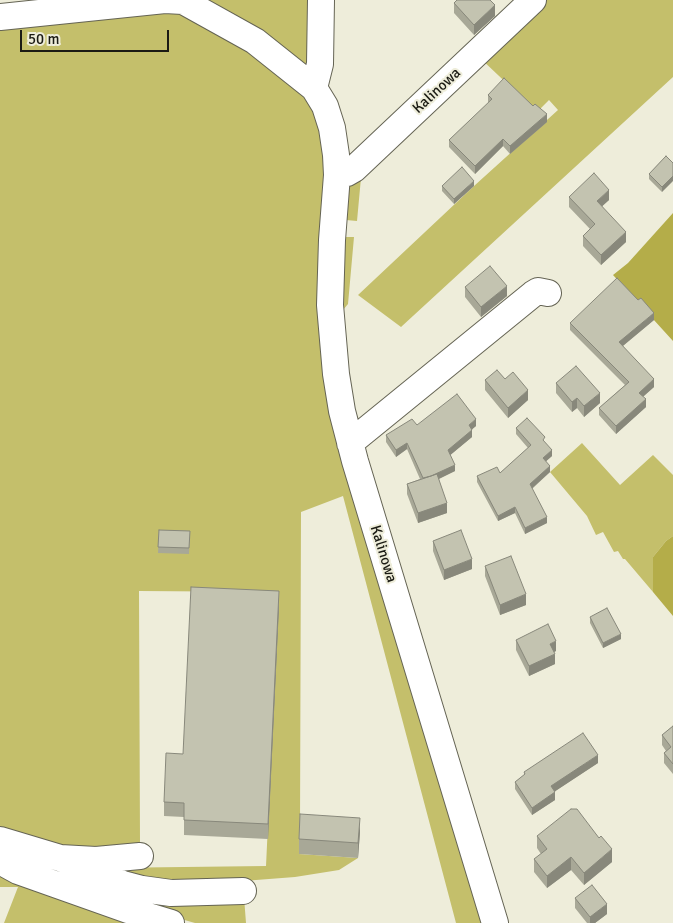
<!DOCTYPE html>
<style>
body{margin:0}
#map{position:relative;width:673px;height:923px;overflow:hidden;background:#eeedda;font-family:Signika,sans-serif}
canvas{display:block}
.scale{position:absolute;left:20px;top:30px;width:149px;height:22px;box-sizing:border-box;border:2px solid #1b1b14;border-top:0;padding-left:6px;font-size:15px;line-height:18px;white-space:nowrap;color:#1b1b14;-webkit-text-stroke:4px #eeedda;paint-order:stroke}
</style>
<div id="map">
<canvas width="673" height="923"></canvas>
<div class="scale">50 m</div>
</div>
<script>
const g = document.querySelector('canvas').getContext('2d');
g.lineJoin = 'round';
function fill(path, color) { g.fillStyle = color; g.fill(path, 'evenodd'); }
const toPath = rows => new Path2D(rows.map(r => 'M' + r).join(''));
function strokePath(path, color, width, dash) { g.strokeStyle = color; g.lineWidth = width; g.lineCap = dash ? 'butt' : 'round'; g.setLineDash(dash || []); g.stroke(path); }
function write(font, color, halo, rows, align = 'center') {
  g.font = font + ' Signika,sans-serif'; g.lineWidth = 4; g.setLineDash([]); g.textBaseline = 'middle'; g.strokeStyle = halo; g.fillStyle = color; for (const [text, x, y, turn = 0] of rows) {
    g.save(); g.translate(x, y); g.rotate((+turn || 0) * Math.PI / 180); g.textAlign = isNaN(turn) ? turn : align; if (halo) g.strokeText(text, 0, 0); g.fillText(text, 0, 0); g.restore();
  }
}
fill(toPath([
 [204,0,315,0,308,68],
 [539,0,673,0,673,77,401,327,358,295,474,186,558,110,549,100,537,112,479,57],
 [165,10,203,20,252,49,301,89,322,126,327,198,317,279,317,303,324,370,483,923,456,923,343,496,301,512,300,828,299,854,358,858,339,870,295,877,243,881,148,883,102,868,266,866,279,592,139,591,140,844,83,848,63,847,0,829,0,26],
 [362,167,357,221,346,220,345,182],
 [344,237,354,237,348,304,343,310,337,292],
 [582,443,620,485,653,455,673,475,673,536,666,541,653,557,653,592,625,559,623,559,618,551,614,552,603,532,596,535,587,516,550,472],
 [10,859,244,897,246,923,195,923,125,903],
 [0,867,147,923,4,923,18,887,0,887]
]), '#c4bf6b');
fill(toPath([
 [673,213,673,341,613,275,628,263],
 [673,536,673,616,653,592,653,557,666,541]
]), '#b4ad49');
const minor = toPath([
 [0,17,165,0,183,1,255,41,314,88,325,106,332,128,336,155,337,175,332,240,330,305,336,374,342,411,355,461,495,923],
 [314,88,320,64,321,0],
 [337,175,347,173,354,169,533,0],
 [350,443,533,294,538,291,548,293],
 [0,840,60,858,96,860,140,856],
 [0,857,7,865,18,871,128,910,171,923],
 [60,858,123,884,142,889,171,893,243,891]
]);
strokePath(minor, '#656454', 28);
strokePath(minor, '#fff', 26);
fill(toPath([
 [454,3,495,16,474,35,454,13],
 [488,95,547,122,510,154,503,146,475,174,449,147,449,140,488,103],
 [666,156,662,192,649,179,649,174],
 [442,186,474,186,454,204,442,191],
 [569,197,609,200,602,206,626,242,601,265,583,246,583,236,590,229,569,207],
 [465,287,507,296,481,317,465,297],
 [654,320,623,346,654,387,643,397,646,407,616,434,599,415,599,408,625,385,570,330,570,323],
 [505,379,528,400,508,418,485,390,485,380],
 [556,383,600,403,584,417,577,408,572,412,556,393],
 [417,425,476,426,472,429,472,437,450,455,455,471,439,479,447,513,418,523,407,494,407,484,420,479,407,449,396,457,386,442,386,435],
 [516,428,545,443,552,456,546,461,550,472,532,489,547,523,525,534,515,513,498,521,477,482,477,476,500,473,528,448,516,434],
 [159,530,190,531,189,554,158,553],
 [433,541,472,569,444,580,433,551],
 [485,566,526,605,500,615,485,576],
 [279,606,268,839,184,835,184,817,164,816,164,802,183,754],
 [590,617,621,639,603,648,590,623],
 [516,640,556,651,554,652,555,664,529,676,516,650],
 [673,726,673,774,664,763,664,753,666,751,662,745,662,735],
 [598,763,555,791,555,800,532,815,515,789,515,782,524,775,524,772],
 [360,832,358,858,299,854,299,839],
 [537,836,612,862,584,885,571,870,547,888,534,872,534,859,541,854,537,848],
 [575,898,607,914,595,923,587,923,575,908]
]), '#a8a897');
fill(toPath([
 [495,5,495,16,474,35,474,25],
 [547,114,547,122,510,154,510,146],
 [503,139,503,146,475,174,475,166],
 [673,176,673,181,662,192,662,187],
 [474,181,474,186,454,204,454,199],
 [609,190,609,200,597,211,597,201],
 [626,232,626,242,601,265,601,255],
 [507,286,507,296,481,317,481,307],
 [654,313,654,320,619,349,619,342],
 [654,379,654,387,639,400,639,393],
 [528,390,528,400,508,418,508,408],
 [600,393,600,403,584,417,584,406],
 [577,398,577,408,572,412,572,402],
 [646,399,646,407,616,434,616,426],
 [476,419,476,426,469,432,469,425],
 [472,430,472,437,448,457,448,450],
 [407,443,407,449,396,457,396,450],
 [552,450,552,456,543,464,543,458],
 [455,465,455,471,424,486,424,479],
 [550,466,550,472,530,490,530,484],
 [447,503,447,513,418,523,418,513],
 [515,507,515,513,498,521,498,516],
 [547,517,547,523,525,534,525,528],
 [472,559,472,569,444,580,444,570],
 [279,591,279,606,268,839,268,824],
 [526,594,526,605,500,615,500,605],
 [621,634,621,639,603,648,603,643],
 [556,641,556,651,550,654,550,644],
 [555,654,555,664,529,676,529,666],
 [598,755,598,763,551,794,551,786],
 [555,792,555,800,532,815,532,808],
 [360,818,360,832,358,858,358,843],
 [612,849,612,862,584,885,584,873],
 [571,857,571,870,547,888,547,876],
 [607,904,607,914,595,923,590,923,590,917]
]), '#88887b');
const building = toPath([
 [457,0,490,0,495,5,474,25,454,3,457,0],
 [504,78,533,106,535,104,547,114,510,146,503,139,475,166,449,140,492,99,488,95,504,78],
 [666,156,673,163,673,176,662,187,649,174,666,156],
 [462,167,474,181,454,199,442,186,462,167],
 [594,173,609,190,597,201,626,232,601,255,583,236,595,224,569,197,594,173],
 [490,266,507,286,481,307,465,287,490,266],
 [617,278,638,300,641,298,654,313,619,342,654,379,639,393,646,399,616,426,599,408,629,382,570,323,617,278],
 [576,366,600,393,584,406,577,398,572,402,556,383,576,366],
 [497,370,505,379,513,372,528,390,508,408,485,380,497,370],
 [457,394,476,419,469,425,472,430,448,450,455,465,431,476,423,478,407,443,396,450,386,435,412,419,417,425,457,394],
 [527,418,545,437,543,440,552,450,543,458,550,466,530,484,547,517,525,528,515,507,498,516,477,476,497,467,500,473,531,445,516,428,527,418],
 [437,474,447,503,418,513,407,484,437,474],
 [159,530,190,531,189,548,158,547,159,530],
 [461,530,472,559,444,570,433,541,461,530],
 [511,556,526,594,500,605,485,566,511,556],
 [191,587,279,591,268,824,184,820,184,803,164,802,166,753,183,754,191,587],
 [607,608,621,634,603,643,590,617,607,608],
 [548,624,556,641,550,644,555,654,529,666,516,640,548,624],
 [673,726,673,764,664,753,671,747,662,735,673,726],
 [583,733,598,755,551,786,555,792,532,808,515,782,525,774,524,772,583,733],
 [571,809,577,809,599,838,601,836,612,849,584,873,571,857,547,876,534,859,547,849,537,836,571,809],
 [300,814,360,818,358,843,299,839,300,814],
 [592,885,607,904,590,917,575,898,592,885]
]);
fill(building, '#c3c3b0');
strokePath(building, '#88887b', 1);
write('15px', '#1b1b14', '#eeedda', [
 ["Kalinowa",437,91,-43],
 ["Kalinowa",383,554,73]
]);
</script>
